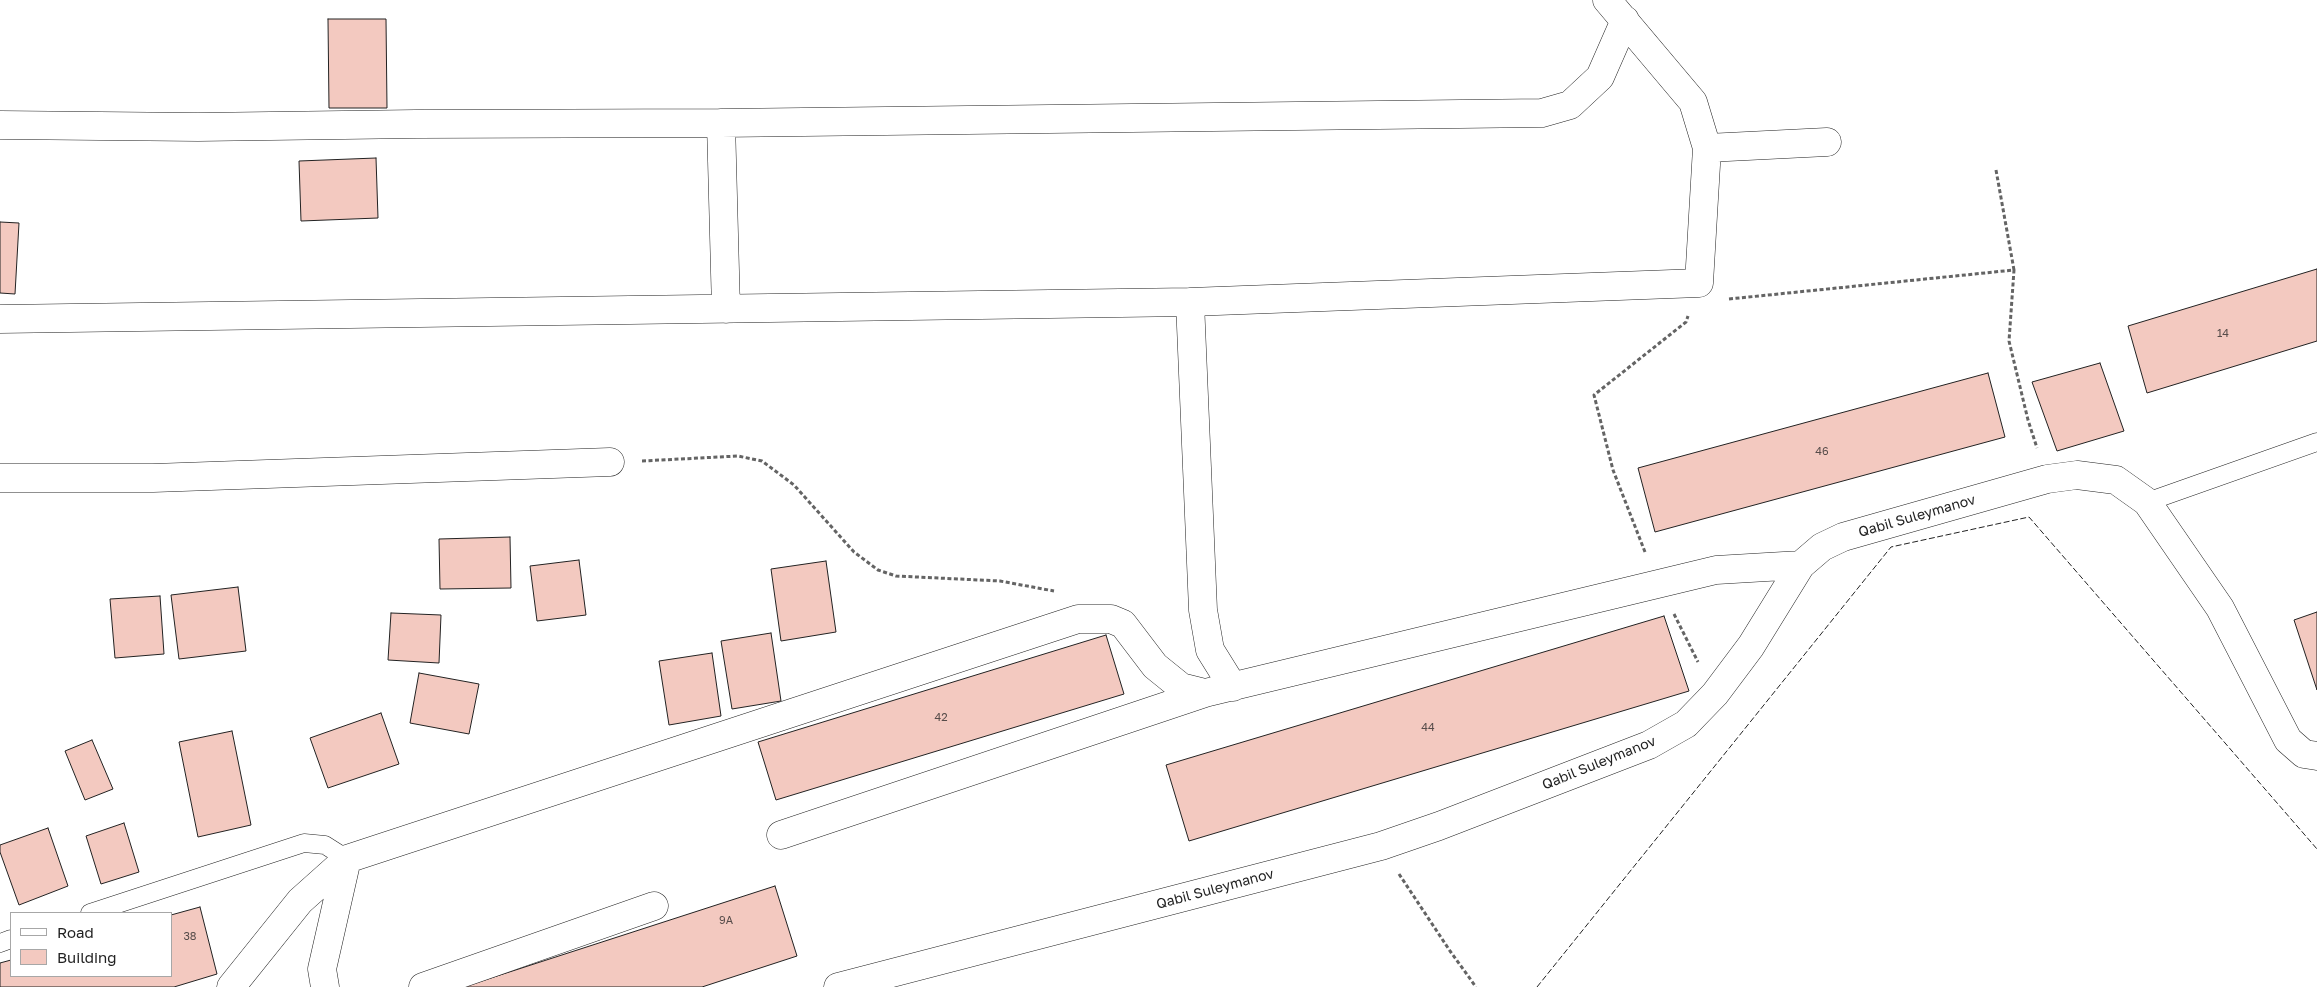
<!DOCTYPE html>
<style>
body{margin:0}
#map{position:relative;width:2317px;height:987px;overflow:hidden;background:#fff;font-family:"Golos Text",sans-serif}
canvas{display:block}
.legend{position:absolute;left:10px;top:912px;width:162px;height:65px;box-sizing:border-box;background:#fff;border:1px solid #a7a7a7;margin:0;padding:6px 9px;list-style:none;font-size:15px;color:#222}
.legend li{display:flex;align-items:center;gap:10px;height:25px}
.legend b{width:25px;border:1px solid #a7a7a7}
</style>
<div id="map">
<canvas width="2317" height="987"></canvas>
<ul class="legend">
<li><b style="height:6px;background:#fff"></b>Road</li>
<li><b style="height:14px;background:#f3c9c0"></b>Building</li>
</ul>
</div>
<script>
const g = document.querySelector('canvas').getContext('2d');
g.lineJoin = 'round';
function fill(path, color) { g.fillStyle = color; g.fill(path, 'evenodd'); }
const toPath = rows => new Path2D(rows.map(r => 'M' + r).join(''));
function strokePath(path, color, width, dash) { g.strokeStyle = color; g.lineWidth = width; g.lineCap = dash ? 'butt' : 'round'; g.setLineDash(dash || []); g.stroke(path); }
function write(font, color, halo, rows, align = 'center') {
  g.font = font + ' "Golos Text",sans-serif'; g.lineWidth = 4; g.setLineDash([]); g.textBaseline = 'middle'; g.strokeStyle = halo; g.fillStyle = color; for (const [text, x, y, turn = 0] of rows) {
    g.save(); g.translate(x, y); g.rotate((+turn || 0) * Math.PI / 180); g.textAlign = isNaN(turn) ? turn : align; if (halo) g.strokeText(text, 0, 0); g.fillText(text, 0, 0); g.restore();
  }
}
const building = toPath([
 [328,19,386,19,387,108,329,108,328,19],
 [376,158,378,218,301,221,299,161,376,158],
 [0,222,19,223,15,294,0,293,0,222],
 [2317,269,2317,341,2147,393,2128,326,2317,269],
 [2100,363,2124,431,2057,451,2032,382,2100,363],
 [1988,373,2005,437,1655,532,1638,468,1988,373],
 [510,537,511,588,440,589,439,539,510,537],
 [579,560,586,615,537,621,530,566,579,560],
 [826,561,836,632,781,641,771,569,826,561],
 [238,587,246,651,179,659,171,595,238,587],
 [160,596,164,654,115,658,110,599,160,596],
 [2317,612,2317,690,2294,620,2317,612],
 [391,613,441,615,439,663,388,660,391,613],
 [1664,616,1689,691,1189,841,1166,765,1664,616],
 [771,633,781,701,732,709,721,641,771,633],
 [1106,635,1124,694,776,800,758,742,1106,635],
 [712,653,721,716,669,725,659,661,712,653],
 [419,673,479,684,469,734,410,723,419,673],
 [381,713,399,764,328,788,310,738,381,713],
 [232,731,251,825,198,837,179,742,232,731],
 [92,740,113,789,85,800,65,751,92,740],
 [124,823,139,872,101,884,86,836,124,823],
 [48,828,68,886,19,905,0,852,0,845,48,828],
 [775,886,797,956,702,987,463,987,775,886],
 [200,907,217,974,174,987,0,987,0,963,11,960,11,976,171,976,171,915,200,907]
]);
fill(building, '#f3c9c0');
strokePath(building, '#222', 1);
const lane = toPath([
 [2147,502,2317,442],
 [90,913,304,843,325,845,347,859],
 [0,943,11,939]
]);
const street = toPath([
 [721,123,726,309],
 [0,125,198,127,416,124,721,123,1542,113,1570,105,1600,77,1625,20],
 [1707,148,1827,142],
 [1190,302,1203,610,1210,650,1233,687],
 [0,319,1190,302,1699,283,1707,148,1693,102,1607,0],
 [0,478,153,478,610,462],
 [781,835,1205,693],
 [231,987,300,901,347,859,1078,619,1111,619,1123,624,1155,666,1181,687,1205,693,1716,570,1801,565],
 [325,987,322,969,347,859],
 [423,987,654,906],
 [838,987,1381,846,1439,826,1649,745,1686,724,1715,694,1751,646,1801,565,1822,547,1843,537,2047,479,2077,475,2116,480,2147,502,2220,608,2288,740,2304,754,2317,756]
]);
strokePath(lane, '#222', 19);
strokePath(street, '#222', 29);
strokePath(toPath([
 [1996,170,2014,270],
 [1729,299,2014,270,2009,341,2028,420,2037,448],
 [642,461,738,456,762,461,794,485,854,552,878,570,896,576,1000,581,1054,591],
 [1645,552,1613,470,1594,395,1686,322,1688,316],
 [1674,614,1698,662],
 [1399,874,1450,951,1476,987]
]), '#646464', 3, [4, 2.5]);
strokePath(lane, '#fff', 18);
strokePath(street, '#fff', 28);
strokePath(toPath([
 [1537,987,1891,547,2029,517,2317,849]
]), '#222', 1, [6, 2.5]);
write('11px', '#564c4a', null, [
 ["14",2223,334],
 ["46",1822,452],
 ["42",941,718],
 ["44",1428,728],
 ["9A",726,921],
 ["38",190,937]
]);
write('14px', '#222', '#fff', [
 ["Qabil Suleymanov",1917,516,-16],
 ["Qabil Suleymanov",1599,763,-22],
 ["Qabil Suleymanov",1215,889,-15]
]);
</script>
